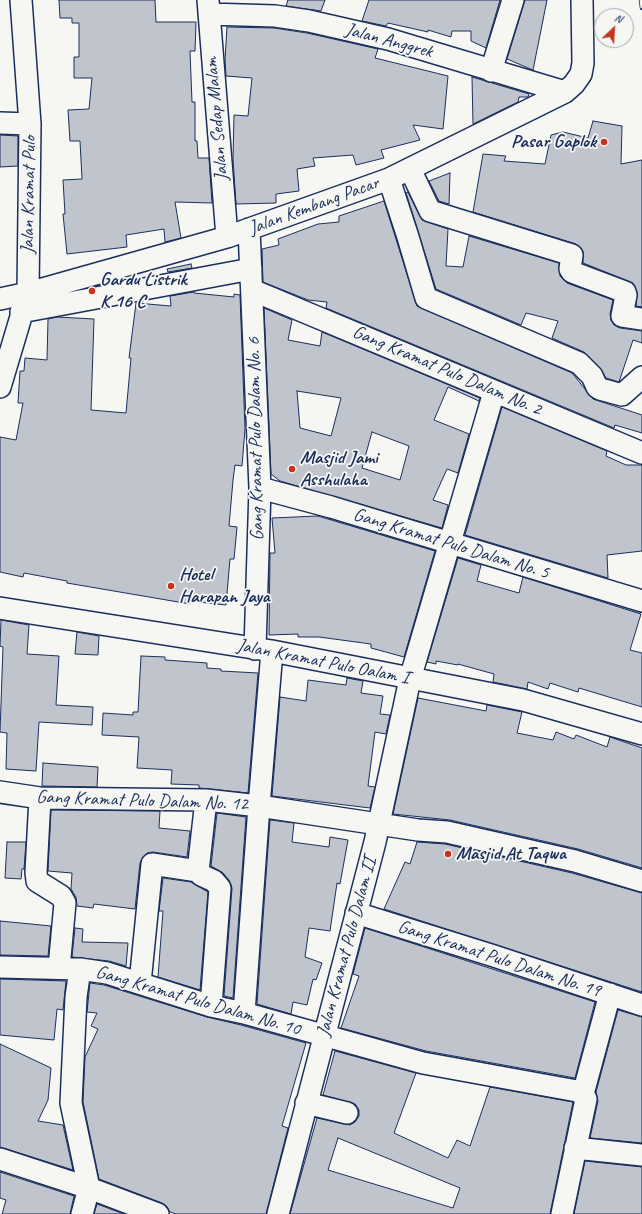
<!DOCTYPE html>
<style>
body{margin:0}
#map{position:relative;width:642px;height:1214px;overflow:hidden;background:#f6f6f2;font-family:Caveat,sans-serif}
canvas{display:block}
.north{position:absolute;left:594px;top:8px;width:40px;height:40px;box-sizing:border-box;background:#f6f6f2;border:1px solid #9ea6b7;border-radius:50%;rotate:25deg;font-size:11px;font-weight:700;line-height:16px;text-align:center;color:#1b2f5e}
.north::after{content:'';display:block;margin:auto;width:14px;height:18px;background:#c8321e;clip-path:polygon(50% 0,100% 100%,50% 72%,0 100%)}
</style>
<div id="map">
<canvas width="642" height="1214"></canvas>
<div class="north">N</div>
</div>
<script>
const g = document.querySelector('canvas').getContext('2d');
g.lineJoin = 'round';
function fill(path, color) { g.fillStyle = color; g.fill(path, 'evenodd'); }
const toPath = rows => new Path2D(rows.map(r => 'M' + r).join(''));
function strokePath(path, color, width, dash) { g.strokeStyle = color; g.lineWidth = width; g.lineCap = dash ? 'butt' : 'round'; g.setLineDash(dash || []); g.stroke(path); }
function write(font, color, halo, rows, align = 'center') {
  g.font = font + ' Caveat,sans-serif'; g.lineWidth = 3.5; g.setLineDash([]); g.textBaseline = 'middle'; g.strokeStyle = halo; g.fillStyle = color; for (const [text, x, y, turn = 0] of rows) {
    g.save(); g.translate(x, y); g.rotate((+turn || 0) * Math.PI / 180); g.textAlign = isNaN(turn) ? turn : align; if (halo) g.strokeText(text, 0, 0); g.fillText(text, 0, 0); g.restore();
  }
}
const building = toPath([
 [59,0,155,0,156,22,196,22,195,51,190,51,192,102,195,102,195,141,197,141,198,158,209,158,212,203,175,202,181,238,165,242,164,229,126,235,127,247,67,254,63,214,65,214,63,180,82,179,80,141,70,141,68,110,89,109,92,78,74,78,74,57,79,57,79,23,72,23,72,18,60,18,59,0],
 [288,0,325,0,321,11,286,6,288,0],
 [369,0,500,0,486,48,471,41,471,31,452,31,451,37,428,30,428,32,388,23,386,26,362,21,369,0],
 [525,0,547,0,533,70,507,59,525,0],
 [227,27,274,28,307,33,378,49,375,58,448,76,443,129,413,125,420,140,381,150,384,158,356,165,353,155,313,158,315,166,297,169,299,191,276,194,276,203,236,204,233,159,234,115,248,116,252,78,226,76,225,60,227,27],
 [472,77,529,94,528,97,519,97,518,102,473,124,472,77],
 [593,121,622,126,621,164,642,160,642,307,636,306,637,292,633,283,583,263,583,251,576,244,473,212,483,154,506,156,504,161,545,164,551,135,563,132,588,138,593,121],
 [0,135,18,136,18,166,0,167,0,135],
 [450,173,449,204,439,201,429,181,450,173],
 [408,192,422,220,448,229,446,266,463,267,469,236,559,263,560,276,567,283,613,300,610,314,611,320,614,325,620,328,642,331,642,343,633,340,619,382,606,378,600,368,584,352,552,338,558,321,526,313,521,325,436,289,406,193,408,192],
 [384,201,417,306,572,373,593,399,642,415,642,433,615,425,614,428,326,308,327,302,308,300,263,282,262,249,279,245,278,239,318,224,339,222,339,216,384,201],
 [191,264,192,268,168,272,167,269,191,264],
 [194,292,194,293,234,297,234,294,240,295,245,429,242,466,235,465,233,480,229,526,237,527,234,559,230,559,226,605,190,601,190,604,67,583,67,581,24,573,23,577,0,572,0,437,16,440,23,403,18,403,20,371,24,371,25,358,47,360,48,319,57,317,94,319,91,410,126,413,131,358,129,358,136,303,171,306,170,296,194,292],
 [264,308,292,320,288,340,320,346,322,332,480,398,479,401,448,387,434,420,469,434,458,473,447,469,433,500,448,505,442,528,280,481,271,474,264,308],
 [297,391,341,398,331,436,300,428,297,391],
 [372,432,409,446,400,480,362,468,372,432],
 [502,407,607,451,606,456,626,465,642,465,642,551,607,555,608,578,465,535,502,407],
 [318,516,435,551,404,657,371,648,371,644,319,637,298,637,298,634,269,635,270,553,275,553,272,518,318,516],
 [458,558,481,565,477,581,519,593,523,577,641,614,630,650,642,653,642,707,579,688,578,692,550,683,548,689,528,682,527,689,493,682,494,674,458,664,458,665,436,661,436,664,427,662,458,558],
 [1,620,29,625,27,654,59,656,56,705,93,707,92,725,39,722,36,771,6,769,7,733,0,732,3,647,0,646,1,620],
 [77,632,99,636,98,655,75,654,77,632],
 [141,656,165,657,165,660,207,663,207,668,221,669,221,671,258,673,248,793,199,788,199,785,171,784,172,770,137,768,139,737,102,735,103,713,133,715,133,712,138,712,141,656],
 [347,678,363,681,361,693,383,696,380,714,390,715,386,734,375,732,368,786,375,787,370,808,272,796,280,697,306,701,308,680,346,685,347,678],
 [418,698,486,711,487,705,522,712,517,733,553,740,556,732,574,739,576,735,607,747,610,737,642,748,642,868,578,849,450,820,393,814,418,698],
 [43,763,98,767,97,787,42,786,43,763],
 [51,810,160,811,159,828,190,831,187,857,153,852,147,853,143,857,140,863,135,909,94,904,93,908,77,906,76,897,71,889,72,873,48,871,51,810],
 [217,813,246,817,233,998,224,996,232,888,229,880,223,873,211,866,217,813],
 [270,820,294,823,292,842,329,847,330,837,348,840,340,884,337,883,330,931,309,928,305,957,322,963,316,980,313,979,307,1005,293,1002,291,1014,257,1004,270,820],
 [7,842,26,842,24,869,22,869,21,879,5,878,7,842],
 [417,842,445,844,572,873,642,893,642,992,384,909,405,862,410,864,417,842],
 [163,878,191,882,208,892,200,990,158,977,163,911,159,911,163,878],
 [0,921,51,926,48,956,0,955,0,921],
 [75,928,83,929,82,942,128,943,126,966,109,961,72,957,75,928],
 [365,928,595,1002,575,1078,426,1051,341,1028,359,976,353,974,365,928],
 [0,979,66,981,63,1010,57,1009,54,1040,0,1035,0,979],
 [90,983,104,985,207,1017,241,1025,306,1043,282,1126,288,1128,266,1214,176,1214,170,1212,167,1207,162,1203,99,1179,83,1102,85,1057,98,1029,91,1026,97,1013,87,1012,90,983],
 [618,1010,642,1017,642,1143,590,1138,598,1101,596,1092,618,1010],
 [0,1044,51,1068,48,1100,38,1121,63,1125,73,1170,0,1147,0,1044],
 [335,1051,416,1073,394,1133,448,1158,457,1140,470,1146,490,1087,573,1102,550,1214,290,1214,317,1118,350,1125,355,1122,359,1116,359,1110,355,1104,323,1095,335,1051],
 [338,1138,460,1188,453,1208,328,1170,338,1138],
 [585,1161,642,1167,642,1214,574,1214,585,1161],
 [0,1172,74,1196,70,1214,2,1214,6,1200,0,1198,0,1172],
 [97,1204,124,1214,94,1214,97,1204]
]);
fill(building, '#c0c4cd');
strokePath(building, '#1b2f5e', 1);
const minor = toPath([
 [208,0,227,237],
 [209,14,275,16,309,21,388,39,565,92],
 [491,71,513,0],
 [0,123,30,124],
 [410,169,430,211,572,255,570,269,572,272,625,292,626,295,622,316,642,319],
 [389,179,408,237,426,298,579,363,592,376,597,387,600,389,622,395,642,377],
 [249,229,260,488,255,649],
 [252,290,642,453],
 [0,299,28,293,227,237,389,179,565,92,574,84,581,74,583,63,582,0],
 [21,312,251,269],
 [0,387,28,293,30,124,21,0],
 [260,488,331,507,642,601],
 [0,608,272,651,523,700,642,734],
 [0,792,40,798,206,800,259,806,418,830,447,832,575,861,642,881],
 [40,798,36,872,37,881,61,896,65,903,59,968],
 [206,800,198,871,201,875,214,881,220,888,211,1006],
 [356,913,494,956,642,1005],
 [0,967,80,969,107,973,211,1006,244,1013,423,1063,577,1091,583,1094],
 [80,969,76,997,71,1103,89,1188,82,1214],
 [140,983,152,864,198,871],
 [244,1013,259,806,272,651],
 [583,1094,610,994],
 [306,1103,347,1113],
 [575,1148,642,1155],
 [0,1159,89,1188,158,1214],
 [278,1214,375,842,410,679,494,392],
 [562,1214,586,1099,583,1094]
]);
strokePath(minor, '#1b2f5e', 24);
strokePath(minor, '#f6f6f2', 21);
const rail = toPath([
 [641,0,642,8]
]);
strokePath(rail, '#1b2f5e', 4.5);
strokePath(rail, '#f6f6f2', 3, [9]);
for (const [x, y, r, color] of [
 [604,142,4,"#c8321e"],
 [92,291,4,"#c8321e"],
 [292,469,4,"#c8321e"],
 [171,586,4,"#c8321e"],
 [448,854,4,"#c8321e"]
]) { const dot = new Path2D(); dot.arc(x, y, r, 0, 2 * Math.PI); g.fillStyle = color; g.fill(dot); strokePath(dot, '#f6f6f2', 1.5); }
write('19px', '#1b2f5e', '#f6f6f2', [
 ["Jalan Anggrek",389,41,15],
 ["Jalan Sedap Malam",217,119,-95],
 ["Jalan Kramat Pulo",29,195,-89],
 ["Jalan Kembang Pacar",314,206,-20],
 ["Gang Kramat Pulo Dalam No. 2",447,371,23],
 ["Gang Kramat Pulo Dalam No. 6",256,439,-91],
 ["Gang Kramat Pulo Dalam No. 5",451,544,17],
 ["Jalan Kramat Pulo Oalam I",323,662,11],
 ["Gang Kramat Pulo Dalam No. 12",142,801,2],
 ["Jalan Kramat Pulo Dalam II",347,947,-75],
 ["Gang Kramat Pulo Dalam No. 19",499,959,18],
 ["Gang Kramat Pulo Dalam No. 10",198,1001,16]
]);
write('bold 19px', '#1b2f5e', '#f6f6f2', [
 ["Pasar Gaplok",596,142,"right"],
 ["Gardu Listrik",100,280],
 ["K 16 C",100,302],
 ["Masjid Jami",300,458],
 ["Asshulaha",300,480],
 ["Hotel",179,575],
 ["Harapan Jaya",179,597],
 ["Masjid At Taqwa",456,854]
], 'left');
</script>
